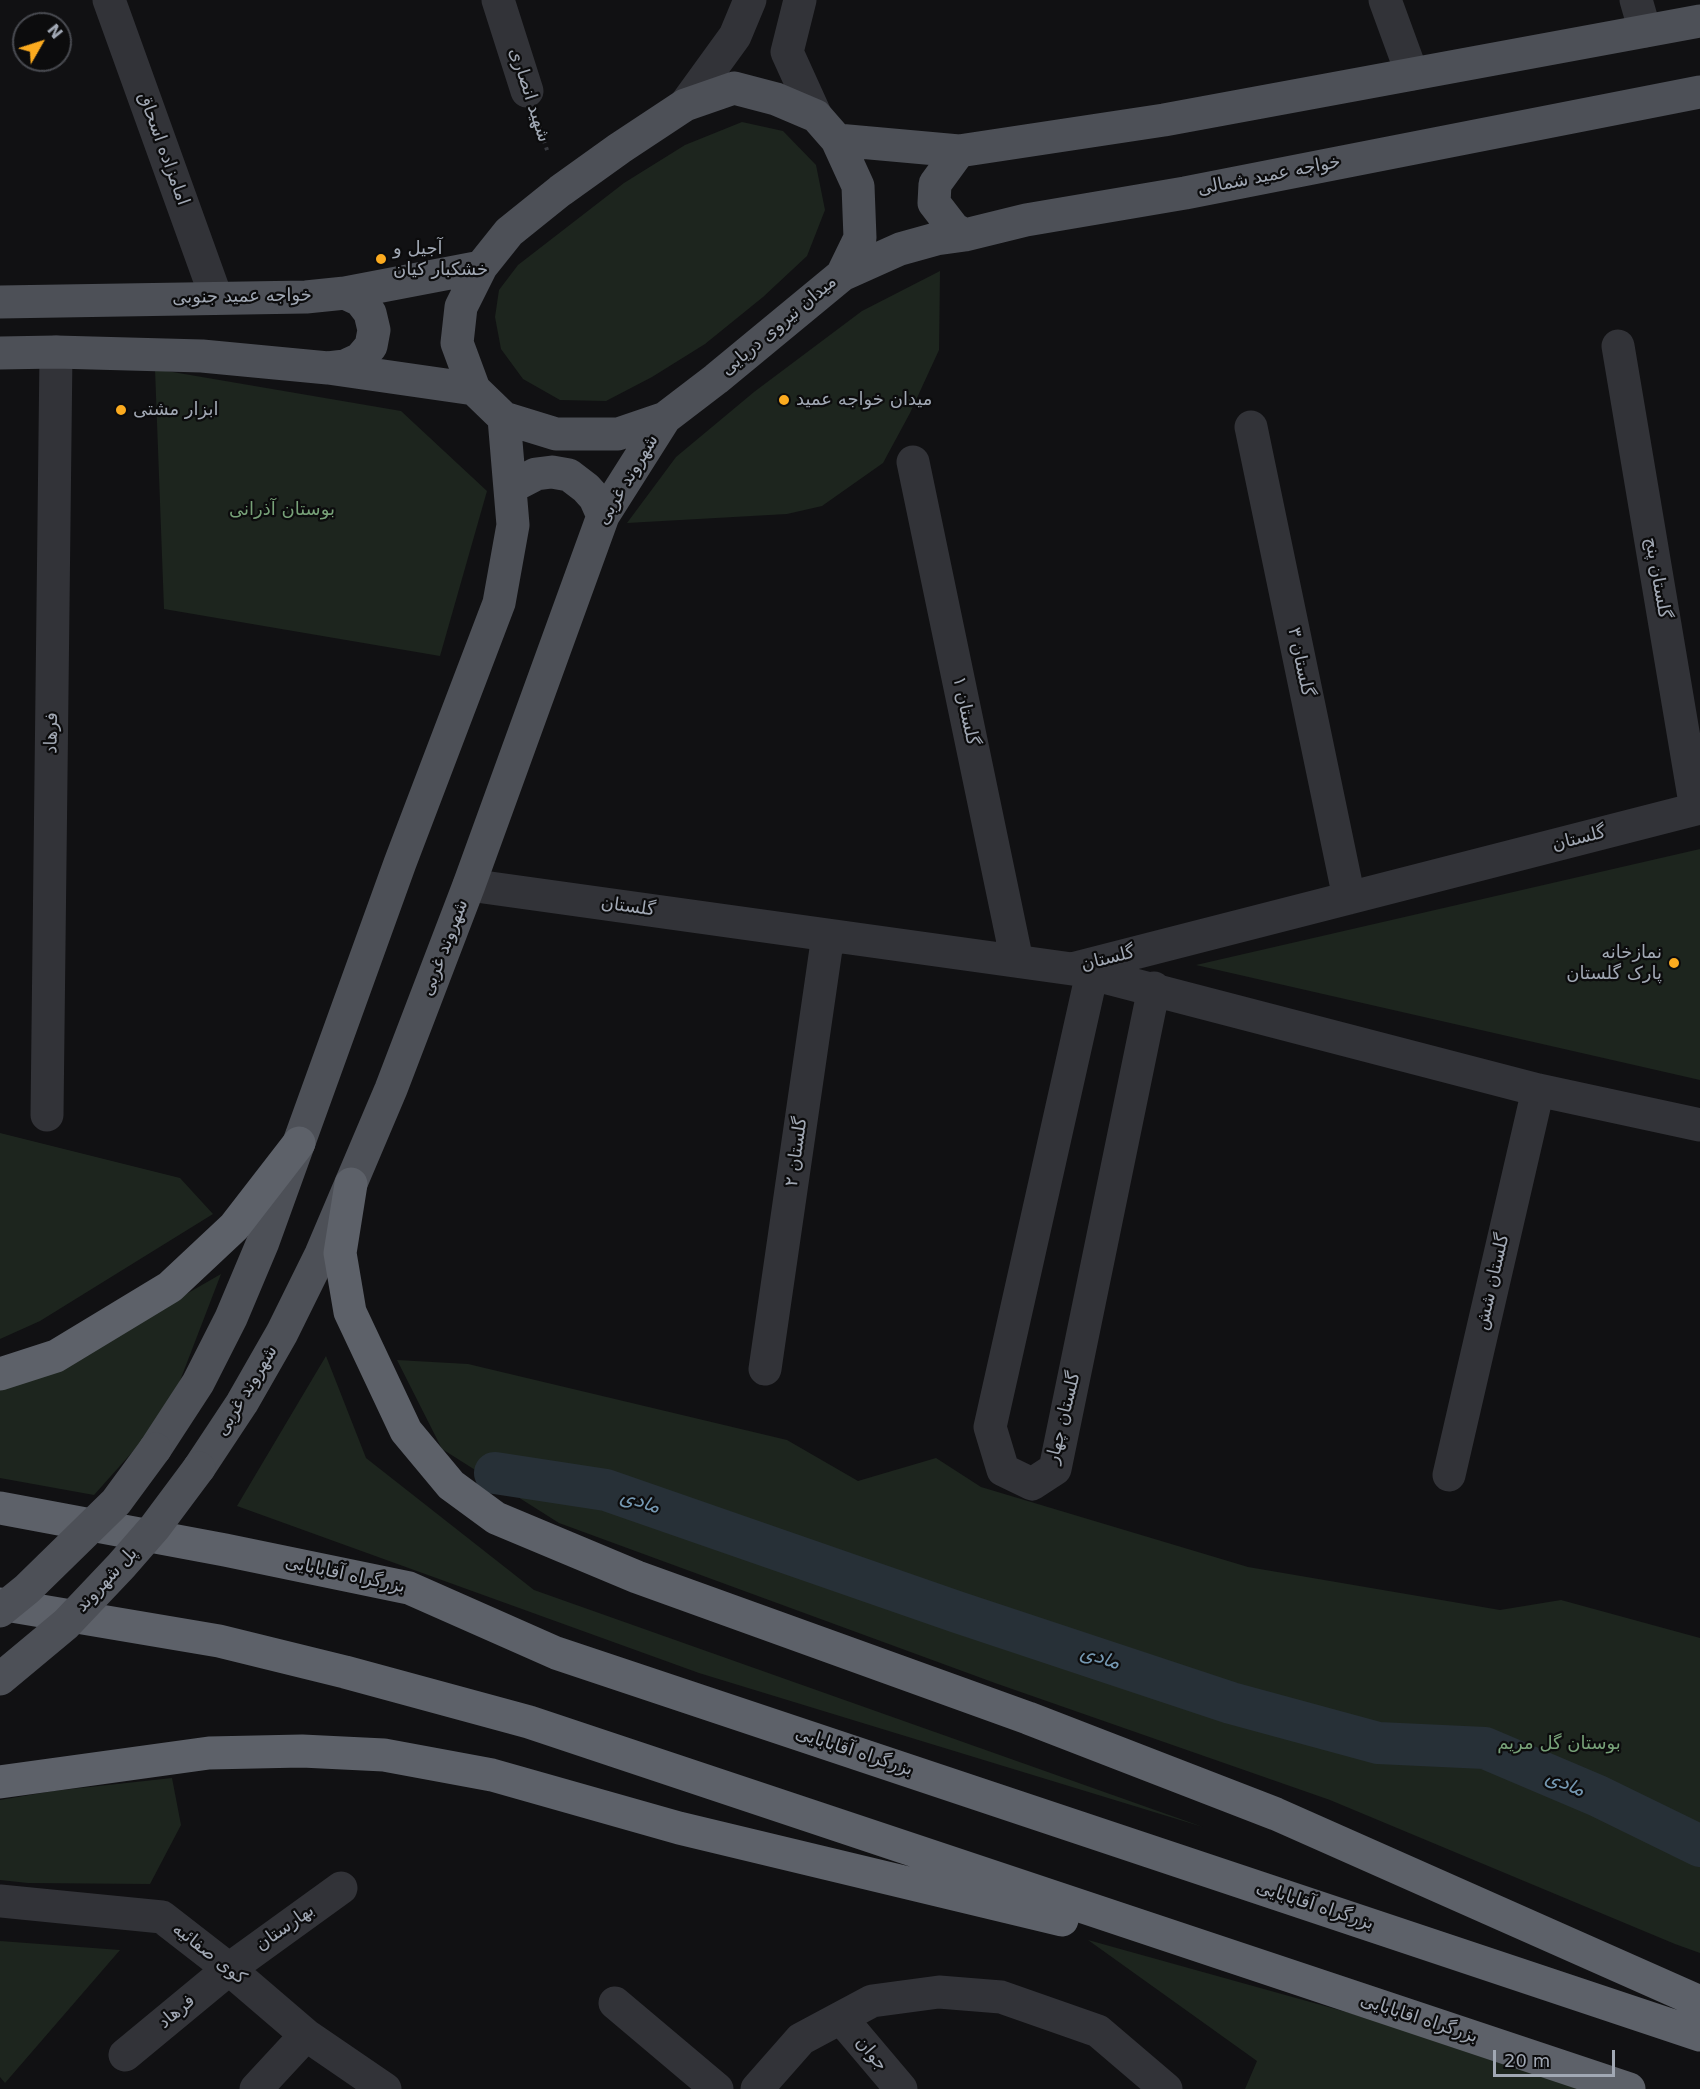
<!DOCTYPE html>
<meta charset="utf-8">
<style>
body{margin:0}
#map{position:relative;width:1700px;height:2089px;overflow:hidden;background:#111113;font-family:"DejaVu Sans",sans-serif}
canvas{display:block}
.north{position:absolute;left:12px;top:12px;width:60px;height:60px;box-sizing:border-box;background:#0c0c0d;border:2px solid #484a50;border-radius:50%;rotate:51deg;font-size:16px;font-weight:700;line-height:24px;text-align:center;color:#a1a8b4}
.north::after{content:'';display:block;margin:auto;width:21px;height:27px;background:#fcab1f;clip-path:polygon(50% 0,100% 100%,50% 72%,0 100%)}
.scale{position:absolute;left:1493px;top:2050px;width:122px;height:27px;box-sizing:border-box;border:3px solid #a1a8b4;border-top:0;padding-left:8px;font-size:18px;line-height:21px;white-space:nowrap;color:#a1a8b4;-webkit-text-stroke:4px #0c0c0d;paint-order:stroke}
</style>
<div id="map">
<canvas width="1700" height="2089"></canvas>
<div class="north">N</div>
<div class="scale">20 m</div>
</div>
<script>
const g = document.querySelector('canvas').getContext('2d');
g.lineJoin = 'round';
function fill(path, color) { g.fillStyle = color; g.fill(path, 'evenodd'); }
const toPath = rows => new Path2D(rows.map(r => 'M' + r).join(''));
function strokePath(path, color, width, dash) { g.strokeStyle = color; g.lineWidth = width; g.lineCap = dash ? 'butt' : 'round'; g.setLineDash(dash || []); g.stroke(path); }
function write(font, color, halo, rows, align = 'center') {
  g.font = font + ' "DejaVu Sans",Vazirmatn,sans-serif'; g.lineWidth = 4.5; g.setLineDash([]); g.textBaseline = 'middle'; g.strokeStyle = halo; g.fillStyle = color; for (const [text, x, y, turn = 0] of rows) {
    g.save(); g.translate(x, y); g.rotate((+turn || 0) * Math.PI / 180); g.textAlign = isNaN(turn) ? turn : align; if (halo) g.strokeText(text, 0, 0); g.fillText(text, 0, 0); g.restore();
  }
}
fill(toPath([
 [742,122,783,131,816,165,825,210,807,256,763,297,705,344,652,377,606,401,560,400,523,379,501,349,495,317,499,290,518,265,624,183,685,145],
 [940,271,939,350,910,413,883,463,822,506,787,514,627,523,676,457,754,392,862,311],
 [155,369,401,411,487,491,440,656,164,609],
 [1700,849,1700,1080,1196,965],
 [0,1133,180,1178,213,1214,40,1321,0,1339],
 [221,1274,168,1412,94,1495,0,1478,0,1383,58,1368],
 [326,1356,366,1458,534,1590,1203,1827,699,1673,237,1506],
 [397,1360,468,1364,787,1440,858,1481,936,1458,981,1487,1248,1567,1500,1610,1561,1600,1700,1638,1700,1953,1675,1944,1330,1800,995,1683,559,1523,442,1449],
 [172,1778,181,1825,150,1884,28,1883,0,1880,0,1800,53,1791],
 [1088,1940,1375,2020,1583,2089,1245,2089,1257,2061],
 [0,1941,120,1950,5,2083,0,2077]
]), '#1d251e');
strokePath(toPath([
 [495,1473,606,1490,957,1612,1231,1703,1378,1743,1485,1748,1598,1796,1700,1846]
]), '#273037', 42);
strokePath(toPath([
 [539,126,548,153]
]), '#383a3f', 4, [3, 4.5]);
strokePath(toPath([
 [109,0,216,297],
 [498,0,527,91],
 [800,0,787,52,816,116],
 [1385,0,1412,74],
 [1636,0,1645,31],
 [685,105,735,36,750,0],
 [1618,346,1696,809],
 [1251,427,1349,898],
 [913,462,1017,961],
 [469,885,1072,969,1700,808],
 [1077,970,1538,1090,1700,1125],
 [1092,973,990,1427,1003,1470,1032,1484,1055,1469,1154,988],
 [47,1115,56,352],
 [765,1369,828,935],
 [1449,1475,1538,1090],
 [0,1901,162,1917,229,1969,306,2035,385,2089],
 [615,2003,717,2089],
 [841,2018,901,2089],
 [125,2055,229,1969,341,1888],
 [256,2089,306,2035],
 [757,2089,801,2039,872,2001,939,1992,1001,1997,1098,2031,1166,2089]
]), '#323338', 33);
strokePath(toPath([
 [734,88,776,99,816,116,837,140,858,186,860,238,842,275,716,379,665,418,618,434,556,434,504,418,474,389,457,343,461,307,481,267,509,232,560,191,620,148,685,105,734,88],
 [837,140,959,151,1164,120,1700,21],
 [959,151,935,184,934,203,954,229,965,235],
 [842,275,900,249,936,239,965,235,1026,220,1185,193,1700,92],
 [0,302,306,297,345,293,481,267],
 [0,353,56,352,202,356,328,368,474,389],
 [328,368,345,366,360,359,371,346,374,330,370,313,360,300,345,293],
 [511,487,536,474,552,472,569,475,586,488,595,498,603,516],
 [155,1449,198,1383,231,1318,263,1242,400,863,499,603,513,525,504,418],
 [199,1468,242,1403,282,1333,321,1254,391,1089,469,885,603,516,665,418]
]), '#4d5057', 33);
strokePath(toPath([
 [351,1184,340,1253,350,1312,406,1431,451,1485,496,1518,637,1577,1028,1718,1276,1814,1700,2002],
 [0,1374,56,1356,170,1287,234,1227,299,1143],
 [0,1508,225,1550,409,1588,556,1653,1700,2035],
 [0,1604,219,1641,345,1672,529,1722,1629,2089],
 [0,1782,209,1753,302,1751,384,1755,492,1775,679,1828,1062,1920]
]), '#5d6169', 33);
strokePath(toPath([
 [0,1611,27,1589,116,1502,155,1449],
 [0,1679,66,1624,121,1566,155,1527,199,1468]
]), '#4d5057', 33);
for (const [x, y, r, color] of [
 [381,259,6,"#fcab1f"],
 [784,400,6,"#fcab1f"],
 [121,410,6,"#fcab1f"],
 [1674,963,6,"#fcab1f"]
]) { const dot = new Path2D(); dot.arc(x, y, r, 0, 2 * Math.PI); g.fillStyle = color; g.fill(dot); strokePath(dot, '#0c0c0d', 2); }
write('18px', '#a1a8b4', '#0c0c0d', [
 ["شهید انصاری",529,95,72],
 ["امامزاده اسحاق",163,149,70],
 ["خواجه عمید شمالی",1269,176,-11],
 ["خواجه عمید جنوبی",242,297,-1],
 ["میدان نیروی دریایی",779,326,-40],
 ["شهروند غربی",628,480,-59],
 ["گلستان پنج",1657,578,80],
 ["گلستان ۳",1300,662,78],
 ["گلستان ۱",965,711,78],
 ["فرهاد",52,733,-89],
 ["گلستان",1579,839,-14],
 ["گلستان",628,907,8],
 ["شهروند غربی",445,948,-69],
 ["گلستان",1108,959,-14],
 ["گلستان ۲",797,1152,-82],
 ["گلستان شش",1493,1282,-77],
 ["شهروند غربی",247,1391,-59],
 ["گلستان چهار",1064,1418,-76],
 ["بزرگراه آقابابایی",345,1575,12],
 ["پل شهروند",107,1580,-47],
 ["بزرگراه آقابابایی",854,1752,18],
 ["بزرگراه آقابابایی",1315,1906,18],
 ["بهارستان",285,1928,-35],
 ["کوی صفائیه",209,1954,38],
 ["فرهاد",177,2012,-40],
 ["بزرگراه اقابابایی",1419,2019,18],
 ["جوان",871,2054,50]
]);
write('18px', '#a1a8b4', '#0c0c0d', [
 ["آجیل و",393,249],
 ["خشکبار کیان",393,270],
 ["میدان خواجه عمید",796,400],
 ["ابزار مشتی",133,410],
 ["نمازخانه",1662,953,"right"],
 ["پارک گلستان",1662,974,"right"]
], 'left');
write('18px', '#77a178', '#0c0c0d', [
 ["بوستان آذرانی",282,510],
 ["بوستان گل مریم",1559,1744]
]);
write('italic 20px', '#7598b2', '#0c0c0d', [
 ["مادی",640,1502,19],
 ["مادی",1100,1658,19],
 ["مادی",1565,1784,24]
]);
</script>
